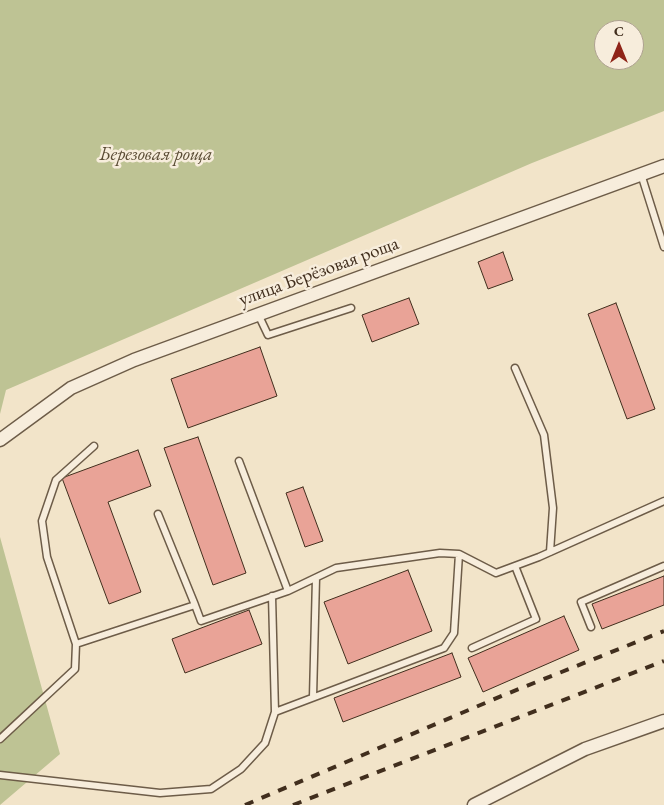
<!DOCTYPE html>
<meta charset="utf-8">
<style>
body{margin:0}
#map{position:relative;width:664px;height:805px;overflow:hidden;background:#f2e4c9;font-family:"EB Garamond",serif}
canvas{display:block}
.north{position:absolute;left:594px;top:20px;width:50px;height:50px;box-sizing:border-box;background:#f7eddc;border:1px solid #aea190;border-radius:50%;rotate:0deg;font-size:14px;font-weight:700;line-height:20px;text-align:center;color:#412e1d}
.north::after{content:'';display:block;margin:auto;width:18px;height:22px;background:#8f2418;clip-path:polygon(50% 0,100% 100%,50% 72%,0 100%)}
</style>
<div id="map">
<canvas width="664" height="805"></canvas>
<div class="north">С</div>
</div>
<script>
const g = document.querySelector('canvas').getContext('2d');
g.lineJoin = 'round';
function fill(path, color) { g.fillStyle = color; g.fill(path, 'evenodd'); }
const toPath = rows => new Path2D(rows.map(r => 'M' + r).join(''));
function strokePath(path, color, width, dash) { g.strokeStyle = color; g.lineWidth = width; g.lineCap = dash ? 'butt' : 'round'; g.setLineDash(dash || []); g.stroke(path); }
function write(font, color, halo, rows, align = 'center') {
  g.font = font + ' "EB Garamond",serif'; g.lineWidth = 5; g.setLineDash([]); g.textBaseline = 'middle'; g.strokeStyle = halo; g.fillStyle = color; for (const [text, x, y, turn = 0] of rows) {
    g.save(); g.translate(x, y); g.rotate((+turn || 0) * Math.PI / 180); g.textAlign = isNaN(turn) ? turn : align; if (halo) g.strokeText(text, 0, 0); g.fillText(text, 0, 0); g.restore();
  }
}
fill(toPath([
 [0,0,664,0,664,111,532,163,6,390,0,414],
 [604,30,634,30,634,60,604,60],
 [0,537,60,754,0,805]
]), '#bec394');
const building = toPath([
 [503,252,513,280,488,289,478,262,503,252],
 [409,298,419,324,372,342,362,315,409,298],
 [616,303,655,409,627,419,588,314,616,303],
 [260,347,277,396,188,428,171,379,260,347],
 [198,437,246,573,213,585,164,448,198,437],
 [138,450,151,486,108,502,141,592,109,604,62,478,138,450],
 [303,487,323,541,305,547,286,493,303,487],
 [408,570,432,631,348,664,324,602,408,570],
 [664,576,664,605,602,629,592,604,664,576],
 [249,610,262,644,185,673,172,639,249,610],
 [564,616,579,650,483,692,468,658,564,616],
 [452,653,461,677,343,722,334,698,452,653]
]);
fill(building, '#e9a397');
strokePath(building, '#412e1d', 1);
const service = toPath([
 [641,174,664,247],
 [258,314,268,335,351,308],
 [515,368,544,435,553,508,550,552],
 [94,446,56,480,42,521,47,557,76,644,195,605,158,514],
 [288,591,336,568,440,553,459,554,496,573,539,557,664,501],
 [195,605,201,621,288,591,239,461],
 [591,627,581,602,664,566],
 [472,648,536,619,515,566],
 [313,697,316,578],
 [275,712,444,648,454,633,459,554],
 [0,739,75,669,76,644],
 [0,775,160,793,211,789,241,769,265,743,275,712,272,596]
]);
const minor = toPath([
 [0,440,71,388,134,360,664,166],
 [474,805,585,749,664,721]
]);
strokePath(service, '#6d5c48', 9);
strokePath(minor, '#6d5c48', 15);
strokePath(service, '#f7eddc', 6);
strokePath(minor, '#f7eddc', 12);
strokePath(toPath([
 [245,805,504,695,664,631],
 [293,805,664,661]
]), '#412e1d', 4, [9, 9]);
write('italic 19px', '#5a4c35', '#f7eddc', [
 ["Березовая роща",156,155]
]);
write('19px', '#412e1d', '#f7eddc', [
 ["улица Берёзовая роща",319,272,-20]
]);
</script>
